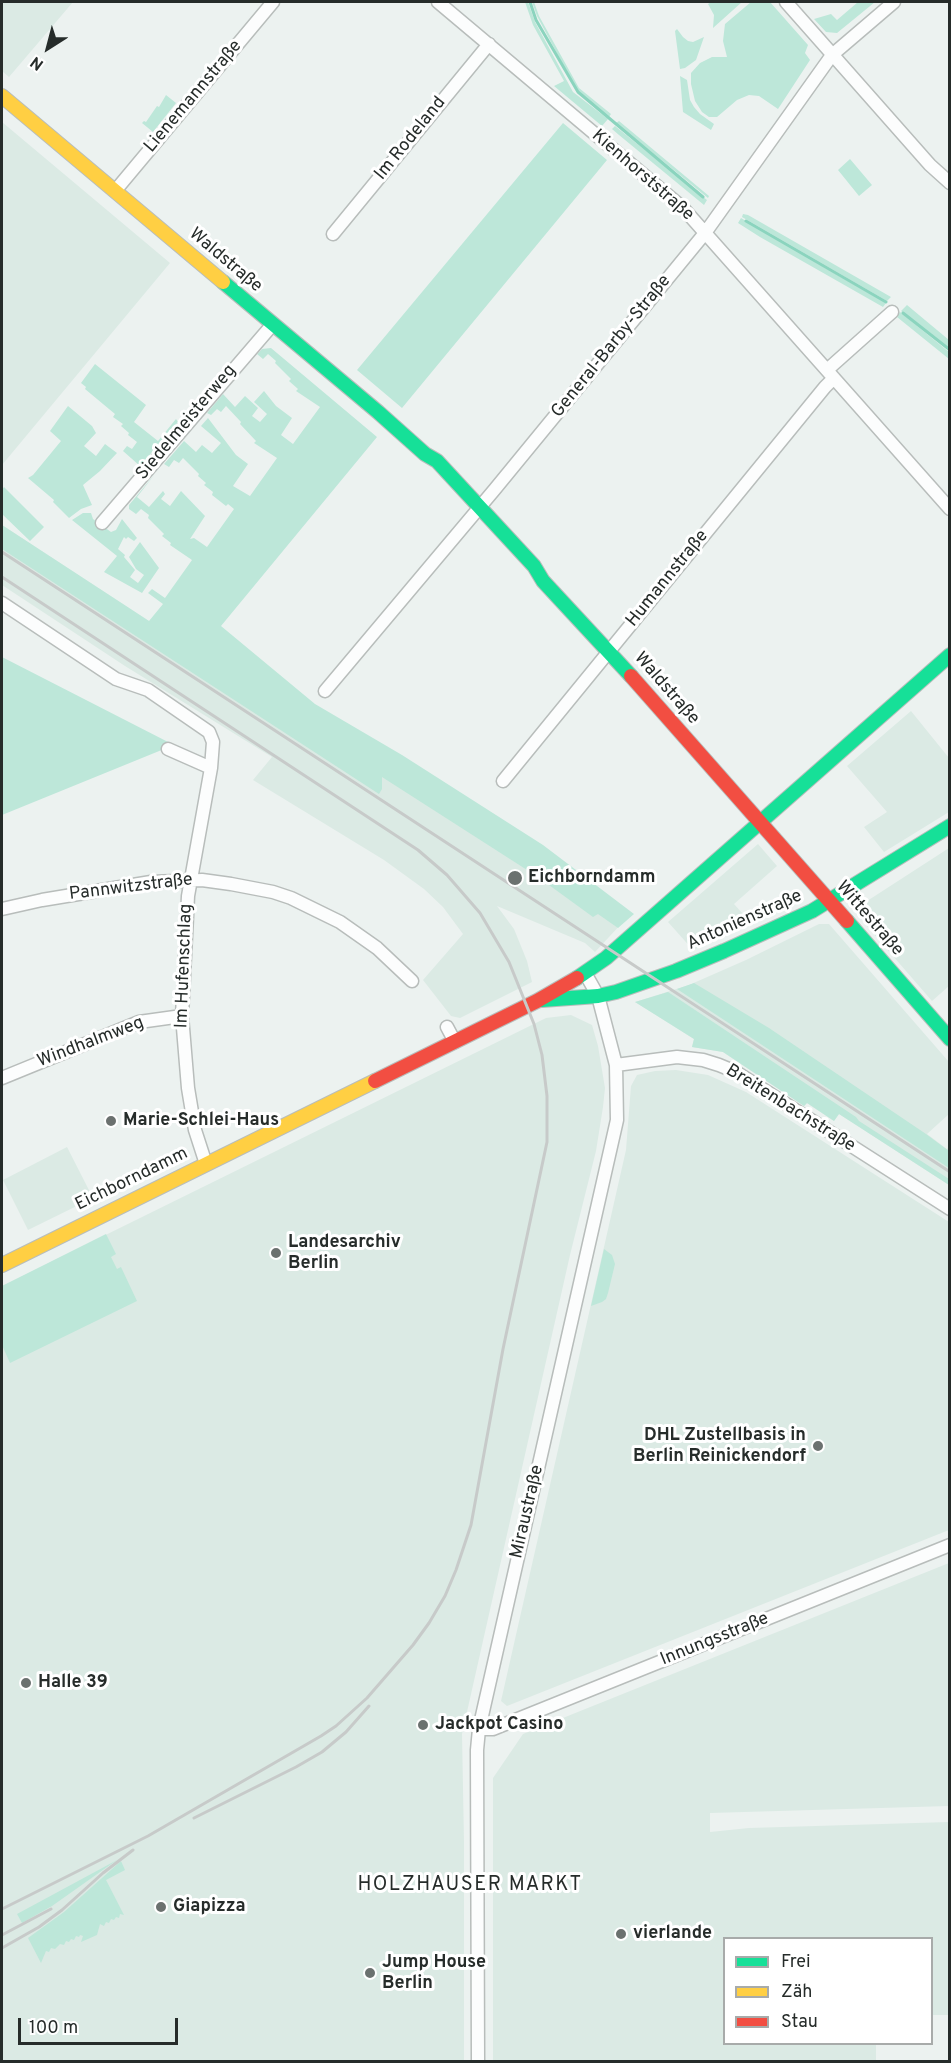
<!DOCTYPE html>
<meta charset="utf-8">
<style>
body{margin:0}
#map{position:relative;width:951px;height:2063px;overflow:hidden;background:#ecf2f0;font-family:Overpass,sans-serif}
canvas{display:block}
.frame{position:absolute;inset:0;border:3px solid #262c2a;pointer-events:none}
.legend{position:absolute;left:723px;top:1937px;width:210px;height:108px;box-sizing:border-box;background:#fff;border:2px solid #a8abaa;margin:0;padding:8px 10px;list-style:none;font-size:18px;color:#262c2a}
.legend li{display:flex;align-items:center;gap:12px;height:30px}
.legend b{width:30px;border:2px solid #a8abaa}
.north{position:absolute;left:18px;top:18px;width:60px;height:60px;-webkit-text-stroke:4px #fff;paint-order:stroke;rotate:216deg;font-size:16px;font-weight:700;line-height:24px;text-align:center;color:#262c2a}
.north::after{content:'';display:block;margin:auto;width:21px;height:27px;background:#262c2a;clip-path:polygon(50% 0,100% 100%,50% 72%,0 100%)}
.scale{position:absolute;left:18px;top:2018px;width:160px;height:27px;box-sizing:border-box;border:3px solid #262c2a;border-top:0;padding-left:8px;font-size:18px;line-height:21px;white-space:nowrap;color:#262c2a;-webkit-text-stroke:4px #fff;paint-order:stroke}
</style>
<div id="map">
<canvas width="951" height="2063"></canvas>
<div class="frame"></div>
<ul class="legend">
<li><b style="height:8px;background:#16e098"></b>Frei</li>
<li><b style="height:8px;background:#ffcf43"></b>Zäh</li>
<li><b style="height:8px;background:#f24e42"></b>Stau</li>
</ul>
<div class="north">N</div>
<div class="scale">100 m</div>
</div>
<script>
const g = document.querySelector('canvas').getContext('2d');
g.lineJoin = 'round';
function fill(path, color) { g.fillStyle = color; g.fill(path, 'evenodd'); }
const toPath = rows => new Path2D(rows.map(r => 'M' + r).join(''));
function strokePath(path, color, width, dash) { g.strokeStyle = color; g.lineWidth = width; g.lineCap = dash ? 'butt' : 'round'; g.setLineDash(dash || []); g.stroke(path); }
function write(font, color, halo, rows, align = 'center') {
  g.font = font + ' Overpass,sans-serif'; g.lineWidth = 6; g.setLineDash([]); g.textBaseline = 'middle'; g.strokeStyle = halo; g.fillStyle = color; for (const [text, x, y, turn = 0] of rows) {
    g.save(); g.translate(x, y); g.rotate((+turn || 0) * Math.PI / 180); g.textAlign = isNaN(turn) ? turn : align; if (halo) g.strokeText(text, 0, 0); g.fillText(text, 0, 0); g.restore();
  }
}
fill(toPath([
 [2,2,73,2,9,77,2,71],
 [2,122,170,263,2,465],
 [2,525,149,621,623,922,595,952,585,943,497,906,514,929,527,961,532,982,460,1018,451,1016,423,980,463,934,443,907,424,889,384,860,253,780,272,757,125,666,2,585],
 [911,711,949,758,949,812,884,852,864,827,887,812,847,766],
 [758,844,777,866,734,904,752,924,693,950,668,922],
 [949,848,949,986,932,1001,860,918,864,903],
 [819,924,829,924,949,1062,949,1114,927,1134,947,1149,949,1147,949,1185,839,1114,834,1121,807,1103,804,1106,723,1052,692,1047,694,1039,635,1002,689,985,746,960],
 [571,1015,592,1025,598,1046,605,1088,603,1107,596,1151,570,1255,462,1734,464,1842,464,2061,2,2061,2,1286,546,1018],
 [676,1070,708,1075,746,1092,949,1222,949,1530,507,1706,501,1701,626,1150,631,1086,637,1075,655,1071],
 [67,1147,93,1198,28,1230,3,1180],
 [949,1563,949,1806,710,1813,710,1832,749,1828,949,1822,949,2015,932,2015,932,1938,724,1938,724,2044,876,2044,876,2061,493,2061,493,1778,523,1734]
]), '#dbeae4');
fill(toPath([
 [525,2,528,2,535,22,573,92,608,119,602,126,554,86,564,81,533,25],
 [532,2,534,2,539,16,579,88,611,114,609,117,576,89,537,16],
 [711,2,742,2,713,28,714,15,708,4],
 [751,2,770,2,808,45,805,53,810,60,778,109,759,96,749,95,737,100,717,117,709,117,702,112,695,101,691,84,691,73,700,63,712,57,727,57,723,41,725,24],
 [858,2,875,2,837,33,826,32,814,19,831,14,837,20],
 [677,29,683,37,688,41,693,42,704,37,696,60,685,68,680,69,675,31],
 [680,76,687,80,690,100,694,107,700,114,714,124,711,130,683,112],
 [166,95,176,103,153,132,142,123,144,121,146,122,157,106,159,107],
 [619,121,709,196,708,198,616,123],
 [563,123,607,160,402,408,357,370],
 [615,126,707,200,704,205,619,135,612,129],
 [850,159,872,185,859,196,838,170],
 [743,214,748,215,891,297,887,301,742,217],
 [741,218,827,269,886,303,883,307,760,237,738,223],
 [907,305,949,340,949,349,901,311],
 [900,312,949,352,949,359,897,317],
 [271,348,377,437,221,626,315,704,402,755,543,845,634,914,618,928,598,914,593,917,538,877,382,777,382,789,379,794,2,549,2,525,149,621,163,604,148,593,152,589,165,598,192,560,170,545,171,543,162,536,164,534,148,518,149,515,141,509,136,514,129,509,129,505,155,474,137,497,149,507,163,491,165,494,161,499,170,506,181,491,205,516,190,539,194,538,207,547,234,509,228,504,226,506,212,495,213,492,204,485,206,483,198,476,199,474,183,458,179,463,174,460,169,467,164,464,184,441,196,452,202,445,212,453,221,443,201,426,208,418,236,455,248,464,233,486,250,496,277,458,254,443,256,441,240,424,241,422,226,406,221,412,217,409,211,415,207,413,223,394,235,407,245,396,258,408,252,416,260,422,267,414,254,402,264,391,276,406,292,418,281,435,293,444,320,407,296,391,298,389,289,381,291,379,275,363,276,361,268,354,263,359,257,354,262,349],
 [95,364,146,405,134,422,158,441,176,419,178,422,140,466,123,451,127,446,132,449,137,442,128,435,129,433,121,426,123,424,113,417,115,414,85,389,86,387,81,383],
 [68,406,92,426,96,433,84,446,96,456,105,444,117,453,100,471,83,485,92,505,81,509,69,518,53,502,54,500,28,478,33,475,61,441,50,431],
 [4,487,44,527,30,541,2,514,2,490],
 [83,513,91,513,93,519,111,532,116,530,122,519,137,538,134,541,128,537,126,539,124,537,118,549,125,555,124,557,135,570,130,577,138,583,144,575,136,569,129,557,140,542,159,568,142,593,104,572,117,556,72,520],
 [2,657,170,743,169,747,2,815],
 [694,983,769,1028,926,1134,949,1151,949,1168,677,989],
 [668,992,856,1117,859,1121,949,1179,949,1185,839,1114,834,1121,807,1103,804,1106,723,1052,692,1047,694,1039,635,1002],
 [106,1234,116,1254,111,1257,117,1269,121,1267,137,1301,10,1363,2,1345,2,1286],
 [604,1249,612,1255,615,1264,608,1293,606,1299,602,1302,591,1306],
 [117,1860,52,1906,22,1923,17,1914],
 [121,1861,125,1870,106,1880,124,1915,120,1914,119,1918,116,1917,114,1920,111,1919,109,1923,106,1922,104,1926,100,1924,97,1935,81,1942,83,1936,80,1935,79,1937,76,1936,74,1940,71,1939,69,1942,66,1941,64,1945,60,1944,55,1949,51,1948,49,1952,46,1951,41,1963,28,1938,64,1912]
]), '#bde7d9');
strokePath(toPath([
 [530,2,536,20,578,92,703,197],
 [746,221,886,302],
 [903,313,950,350]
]), '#8bd4be', 3);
const street = toPath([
 [438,2,683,208,950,509],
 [786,2,930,165,950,183],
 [115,191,273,2],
 [333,234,489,44],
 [827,370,892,312],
 [102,523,273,324],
 [2,603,116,679,148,690,209,732,213,742,211,768,188,896,182,1016,188,1088,195,1130,206,1164],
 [325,691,495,489,705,233,832,55,894,2],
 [168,749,211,768],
 [503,781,825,387,834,378],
 [2,909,42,900,151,882,202,880,231,884,273,892,291,898,340,922,377,948,412,981],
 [447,1027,455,1042],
 [616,1065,677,1057,703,1060,719,1065,736,1072,950,1209],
 [2,1078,139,1022,182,1016],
 [479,1729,493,1729,950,1545],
 [478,2062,477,1750,479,1729,617,1120,616,1065,598,996,585,973]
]);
const fast = toPath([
 [223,282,378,412,425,454,437,461,534,566,543,581,631,676],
 [847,921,950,1039],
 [577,978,606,958,950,655],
 [542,1000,598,996,616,992,676,971,724,951,812,911,950,826]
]);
const slow = toPath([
 [2,96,223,282],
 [2,1265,375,1081]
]);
const jam = toPath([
 [631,676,847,921],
 [375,1081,537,1001,577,978]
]);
strokePath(street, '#b8bdbb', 15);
strokePath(fast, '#b8bdbb', 16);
strokePath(slow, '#b8bdbb', 16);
strokePath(jam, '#b8bdbb', 16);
strokePath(street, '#fcfdfd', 12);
strokePath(fast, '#16e098', 14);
strokePath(slow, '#ffcf43', 14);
strokePath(jam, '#f24e42', 14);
strokePath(toPath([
 [2,552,950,1172],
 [2,577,418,850,447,875,480,913,509,962,534,1024,542,1055,547,1096,547,1142,503,1349,471,1525,456,1570,445,1596,429,1623,413,1645,367,1698,336,1726,321,1736,148,1836,2,1909],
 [194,1818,296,1767,322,1752,346,1732,369,1706],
 [2,1935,51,1909],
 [2,1948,39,1927,62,1910,103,1873,133,1850]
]), '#c7cac9', 3);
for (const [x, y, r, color] of [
 [515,878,8,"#6b716f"],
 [111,1121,6,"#6b716f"],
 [276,1253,6,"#6b716f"],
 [818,1446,6,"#6b716f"],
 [26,1683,6,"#6b716f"],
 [423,1725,6,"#6b716f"],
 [161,1907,6,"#6b716f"],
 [621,1934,6,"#6b716f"],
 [370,1973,6,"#6b716f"]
]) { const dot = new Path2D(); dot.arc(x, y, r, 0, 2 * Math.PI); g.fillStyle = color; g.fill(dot); strokePath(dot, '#fff', 2); }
write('18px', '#262c2a', '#fff', [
 ["Lienemannstraße",194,97,-50],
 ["Im Rodeland",411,139,-51],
 ["Kienhorststraße",642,176,41],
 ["Waldstraße",225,261,40],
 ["General-Barby-Straße",612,347,-51],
 ["Siedelmeisterweg",187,423,-50],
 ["Humannstraße",668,579,-51],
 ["Waldstraße",666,689,49],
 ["Pannwitzstraße",131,888,-7],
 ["Wittestraße",869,919,49],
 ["Antonienstraße",745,921,-24],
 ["Im Hufenschlag",185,966,-88],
 ["Windhalmweg",91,1043,-21],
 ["Breitenbachstraße",790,1109,32],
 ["Eichborndamm",132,1180,-26],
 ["Miraustraße",528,1512,-77],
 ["Innungsstraße",715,1640,-22]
]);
write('bold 18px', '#262c2a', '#fff', [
 ["Eichborndamm",528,878],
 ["Marie-Schlei-Haus",123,1121],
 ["Landesarchiv",288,1243],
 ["Berlin",288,1264],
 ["DHL Zustellbasis in",806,1436,"right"],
 ["Berlin Reinickendorf",806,1457,"right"],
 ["Halle 39",38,1683],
 ["Jackpot Casino",435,1725],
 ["Giapizza",173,1907],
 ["vierlande",633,1934],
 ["Jump House",382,1963],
 ["Berlin",382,1984]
], 'left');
g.letterSpacing = '1.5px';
write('20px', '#262c2a', '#fff', [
 ["HOLZHAUSER MARKT",470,1886]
]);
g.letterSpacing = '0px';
</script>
